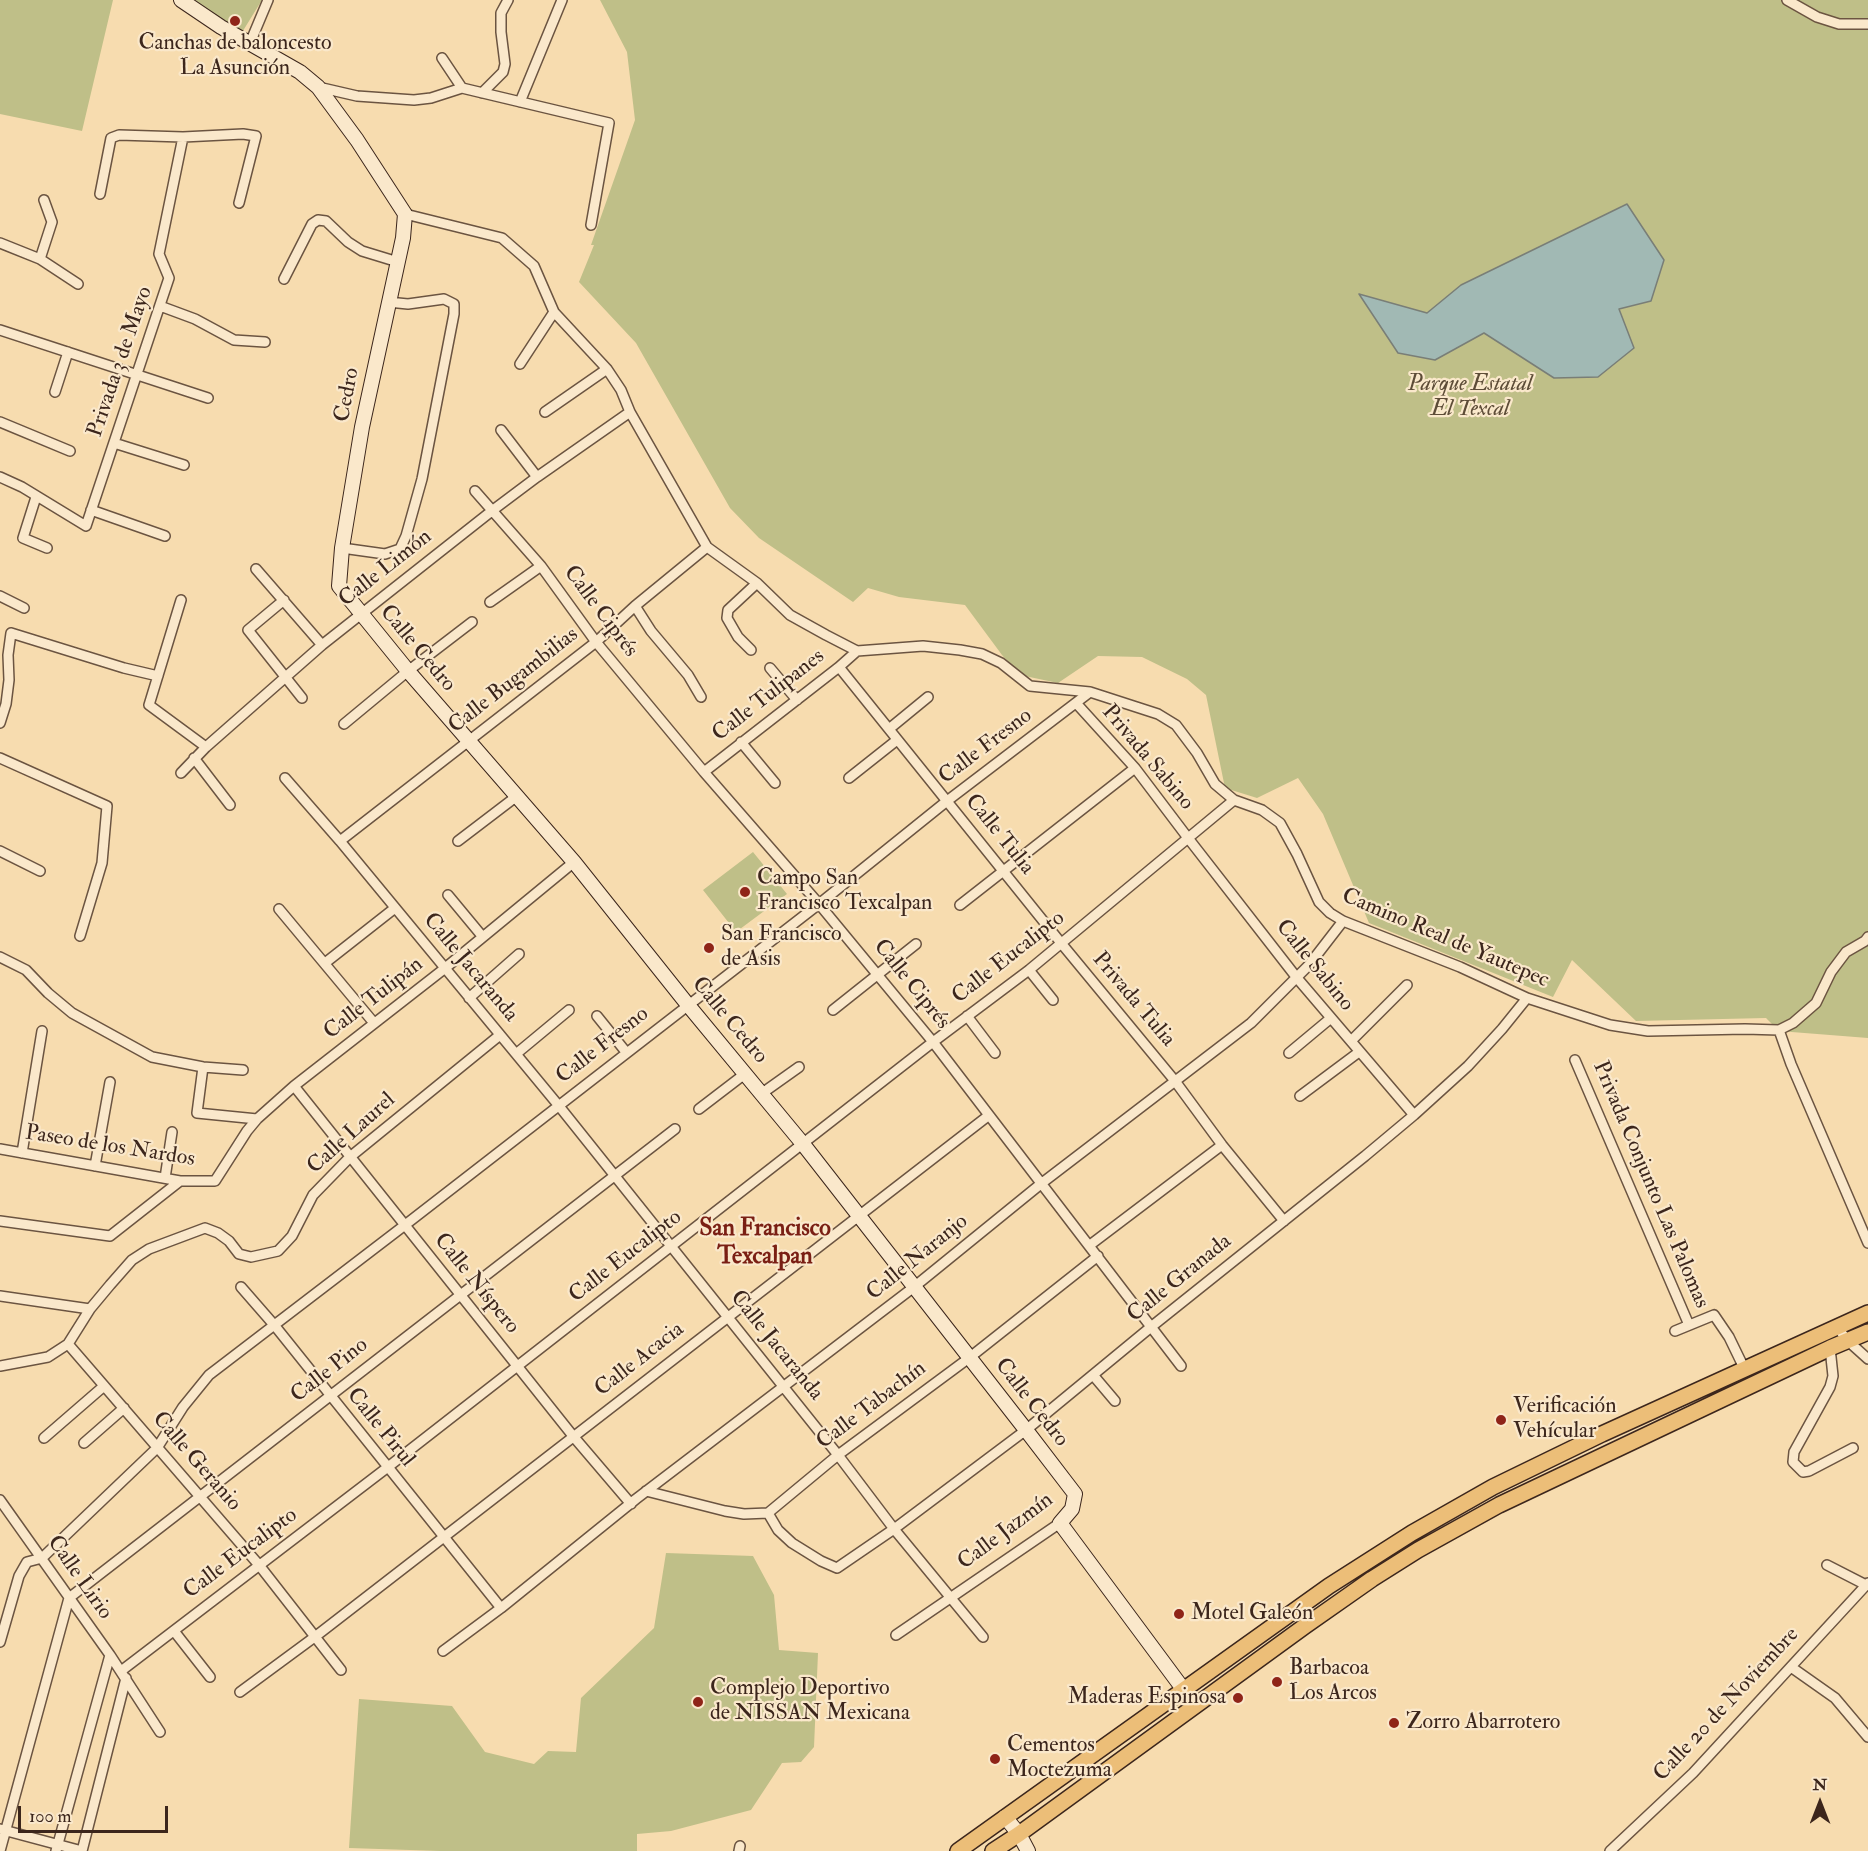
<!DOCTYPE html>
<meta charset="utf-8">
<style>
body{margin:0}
#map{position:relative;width:1868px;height:1851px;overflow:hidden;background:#f7dcaf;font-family:"IM FELL Double Pica",serif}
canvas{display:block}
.north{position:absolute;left:1790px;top:1773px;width:60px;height:60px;-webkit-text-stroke:4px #fae8cb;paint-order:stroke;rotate:0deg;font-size:16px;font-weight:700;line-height:24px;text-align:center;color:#3c261c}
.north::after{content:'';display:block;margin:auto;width:21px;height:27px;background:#3c261c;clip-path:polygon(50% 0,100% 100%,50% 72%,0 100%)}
.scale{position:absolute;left:18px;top:1806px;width:150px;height:27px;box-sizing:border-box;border:3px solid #3c261c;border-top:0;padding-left:8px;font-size:18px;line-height:21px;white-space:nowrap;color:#3c261c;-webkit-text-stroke:4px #fae8cb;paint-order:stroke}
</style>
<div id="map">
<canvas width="1868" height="1851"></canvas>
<div class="north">N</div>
<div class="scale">100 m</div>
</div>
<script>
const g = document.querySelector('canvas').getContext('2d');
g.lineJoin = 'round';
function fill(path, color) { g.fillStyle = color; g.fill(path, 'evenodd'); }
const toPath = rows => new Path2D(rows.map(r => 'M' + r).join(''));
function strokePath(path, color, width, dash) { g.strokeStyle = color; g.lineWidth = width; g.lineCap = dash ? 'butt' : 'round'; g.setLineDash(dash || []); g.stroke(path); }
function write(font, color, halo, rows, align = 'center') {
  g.font = font + ' "IM FELL Double Pica",serif'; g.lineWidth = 4.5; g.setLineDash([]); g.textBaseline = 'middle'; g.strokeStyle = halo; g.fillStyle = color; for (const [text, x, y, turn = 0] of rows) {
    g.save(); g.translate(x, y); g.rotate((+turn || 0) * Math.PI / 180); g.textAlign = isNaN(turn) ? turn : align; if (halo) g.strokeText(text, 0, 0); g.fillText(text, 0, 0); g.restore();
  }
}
fill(toPath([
 [0,0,113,0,82,131,0,114],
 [191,0,262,0,241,34],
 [600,0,1868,0,1868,1038,1779,1031,1766,1018,1636,1021,1572,960,1553,997,1369,923,1323,814,1298,778,1257,798,1225,788,1206,695,1187,679,1142,657,1098,656,1058,683,1020,675,1002,655,965,605,899,597,868,588,853,602,759,538,730,508,636,343,579,282,594,245,591,245,635,120,627,52],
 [753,852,787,894,736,932,703,890],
 [666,1553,753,1556,774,1595,779,1650,818,1653,814,1747,801,1762,782,1763,751,1810,671,1831,637,1834,637,1851,440,1851,349,1848,359,1699,452,1706,485,1752,534,1764,548,1751,576,1752,581,1698,654,1628]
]), '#bfbf88');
const water = toPath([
 [1627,204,1664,260,1651,301,1619,309,1634,348,1598,377,1554,378,1484,333,1435,360,1398,353,1359,294,1427,313,1461,285,1627,204]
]);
fill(water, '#a1b9b4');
strokePath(water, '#797e77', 1.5);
const street = toPath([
 [1787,0,1817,17,1839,24,1868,24],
 [250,43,268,0],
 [442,58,462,88],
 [318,87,357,96,414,100,431,98,462,88,609,123,591,225],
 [482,93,503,72,505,64,501,32,501,13,508,0],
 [520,102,562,0],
 [100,194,111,138,119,135,183,137,243,134,256,136,239,203],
 [405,214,502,238,534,266,554,312,607,369,621,390,630,412,707,547,757,583,790,615,826,635,857,651,923,646,960,650,982,654,1001,663,1030,686,1090,692,1158,714,1176,725,1197,753,1215,784,1234,800,1262,810,1280,823,1297,854,1319,902,1330,913,1343,921,1460,967,1527,998,1610,1025,1648,1031,1745,1029,1779,1030],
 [0,243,40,259,78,284],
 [40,259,52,222,44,200],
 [284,279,312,224,318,220,326,221,348,242,362,251,398,262],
 [160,306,195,319,234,340,265,342],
 [0,330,208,398],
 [520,364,554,312],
 [55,392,68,352],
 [545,412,607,369],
 [0,422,70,451],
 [501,430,537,477],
 [114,443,184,465],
 [0,477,22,487,86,526,169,278,159,254,183,137],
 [475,491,541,566,596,642,704,772,819,904,933,1042,1181,1366],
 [36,497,23,538,47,548],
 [91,510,165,536],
 [342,548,385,554,400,549,406,536,422,479,454,314,454,304,444,299,408,304,388,302],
 [256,569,322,645],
 [0,596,24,608],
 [181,600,149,705,206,747],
 [284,600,248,630,302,698],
 [490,602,541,566],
 [635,606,651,631,688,675,701,697],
 [751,650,738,637,727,618,728,610,757,583],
 [839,667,1061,943,1175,1081,1222,1145,1284,1221],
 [770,668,797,700],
 [1076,703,1135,768,1188,838,1297,978,1414,1115],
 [0,723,6,704,9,680,8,655,11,633,124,668,158,676],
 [344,724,408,671,472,622],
 [889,729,928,697],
 [741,742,775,783],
 [0,758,107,806,102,863,80,936],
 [194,758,230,805],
 [704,772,839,667,857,651],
 [181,773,206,747,322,645,493,510,537,477,630,412],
 [285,778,340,841,559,1106,838,1455,894,1529,983,1637],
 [849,778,897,740],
 [340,841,596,642,635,606,707,547],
 [458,841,517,796],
 [0,851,40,871],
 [448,895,482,936],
 [960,905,1135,768],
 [279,909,374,1023],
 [0,957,26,970,48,993,72,1013,152,1057,203,1067,243,1070],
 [325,963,395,908],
 [1029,970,1053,1000],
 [469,998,519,954],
 [833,1010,916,944],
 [597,1016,626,1052],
 [967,1016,995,1053],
 [1779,1030,1791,1064,1868,1243],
 [1779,1030,1793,1023,1816,1003,1831,972,1846,952,1865,941,1868,937],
 [1351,1041,1407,985],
 [1289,1053,1331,1018],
 [516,1054,569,1010],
 [1575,1060,1689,1325],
 [203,1067,197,1113,257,1119],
 [294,1086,573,1436,631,1504],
 [761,1094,799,1067],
 [1300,1096,1359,1052],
 [699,1109,746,1073],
 [0,1149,180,1181,215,1181,247,1131,257,1119,294,1086,444,969,574,862],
 [22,1153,42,1031],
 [95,1166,110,1082],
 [165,1178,172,1132],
 [0,1221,110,1236,180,1181],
 [1090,1245,1222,1145],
 [241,1287,275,1326,501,1608],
 [0,1296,90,1309],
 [1837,1327,1848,1341,1868,1359],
 [1675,1331,1714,1315,1729,1337,1745,1370],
 [68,1344,259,1565,341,1670],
 [1830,1348,1833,1376,1830,1387,1794,1452,1793,1462,1803,1472,1809,1471,1853,1448],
 [0,1366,48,1357,68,1344,90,1309,110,1285,132,1260,149,1249,205,1228,218,1233,229,1241,239,1254,251,1257,278,1251,292,1236,313,1195,350,1157,500,1035],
 [1093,1375,1115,1401],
 [44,1438,104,1386],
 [84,1443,124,1408],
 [646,1491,725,1511,744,1514,768,1513,838,1455,969,1358,1098,1256],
 [0,1500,110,1655,160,1732],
 [768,1513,778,1530,792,1543,821,1561,837,1568,894,1529,1026,1430,1151,1327,1365,1156,1414,1115,1468,1066,1502,1029,1527,998],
 [1827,1565,1866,1585],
 [174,1631,210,1677],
 [896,1635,1060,1523],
 [0,1642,19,1576,27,1562,42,1558,157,1448,183,1407,209,1375,405,1225,819,904,947,801,1090,692],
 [443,1651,501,1608,636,1499,914,1287,1042,1183,1251,1023,1309,965,1343,921],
 [1791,1667,1835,1698,1868,1737],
 [121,1671,388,1467,933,1042,1029,970,1234,800],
 [240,1692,316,1636,988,1116],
 [0,1829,82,1851,126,1678],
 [0,1851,69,1598,675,1129],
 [56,1851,110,1655],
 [739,1851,740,1846],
 [1610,1851,1693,1773,1868,1583]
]);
const secondary = toPath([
 [181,0,221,27,300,72,318,87,357,140,405,214,403,238,362,427,342,548,339,586,408,671,574,862,688,1005,803,1144,1026,1430,1075,1494,1072,1509,1060,1523,1195,1705],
 [1005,1817,1019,1834,1028,1851]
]);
const primary = toPath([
 [958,1851,1329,1586,1412,1533,1493,1487,1602,1434,1868,1313],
 [993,1851,1019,1834,1305,1626,1372,1579,1418,1550,1499,1505,1830,1348,1868,1332]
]);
strokePath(street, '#6b5441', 12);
strokePath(secondary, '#3c261c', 16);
strokePath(primary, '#3c261c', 18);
strokePath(street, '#fae8cb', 9);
strokePath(secondary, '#fae8cb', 14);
strokePath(primary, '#ecbe78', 15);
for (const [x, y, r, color] of [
 [235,21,6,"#8f2418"],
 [745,892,6,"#8f2418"],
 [709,948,6,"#8f2418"],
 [1501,1420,6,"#8f2418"],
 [1179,1614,6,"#8f2418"],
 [1277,1682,6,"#8f2418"],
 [1238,1698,6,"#8f2418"],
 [698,1702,6,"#8f2418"],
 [1394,1723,6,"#8f2418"],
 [995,1759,6,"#8f2418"]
]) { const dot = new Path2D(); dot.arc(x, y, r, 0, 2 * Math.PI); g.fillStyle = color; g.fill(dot); strokePath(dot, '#fae8cb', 2); }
write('22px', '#3c261c', '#fae8cb', [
 ["Canchas de baloncesto",235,44,"center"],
 ["La Asunción",235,69,"center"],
 ["Campo San",757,879],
 ["Francisco Texcalpan",757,904],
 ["San Francisco",721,935],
 ["de Asis",721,960],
 ["Verificación",1513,1407],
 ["Vehícular",1513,1432],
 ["Motel Galeón",1191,1614],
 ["Barbacoa",1289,1669],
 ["Los Arcos",1289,1694],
 ["Complejo Deportivo",710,1689],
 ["de NISSAN Mexicana",710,1714],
 ["Maderas Espinosa",1226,1698,"right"],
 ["Zorro Abarrotero",1406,1723],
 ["Cementos",1007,1746],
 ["Moctezuma",1007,1771]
], 'left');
write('22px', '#3c261c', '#fae8cb', [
 ["Privada 3 de Mayo",121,362,-71],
 ["Cedro",348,395,-79],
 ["Calle Limón",386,569,-38],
 ["Calle Ciprés",600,612,53],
 ["Calle Cedro",417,649,50],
 ["Calle Bugambilias",514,681,-38],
 ["Calle Tulipanes",769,696,-38],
 ["Calle Fresno",986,747,-37],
 ["Privada Sabino",1147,758,50],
 ["Calle Tulia",999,835,51],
 ["Camino Real de Yautepec",1445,939,23],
 ["Calle Eucalipto",1009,958,-38],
 ["Calle Sabino",1314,966,51],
 ["Calle Jacaranda",470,968,50],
 ["Calle Ciprés",911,985,51],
 ["Calle Tulipán",374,999,-38],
 ["Privada Tulia",1133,1000,50],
 ["Calle Cedro",729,1021,50],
 ["Calle Fresno",603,1046,-38],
 ["Calle Laurel",352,1134,-42],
 ["Paseo de los Nardos",110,1147,9],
 ["Privada Conjunto Las Palomas",1650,1185,67],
 ["Calle Eucalipto",626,1257,-38],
 ["Calle Naranjo",918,1258,-39],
 ["Calle Granada",1180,1279,-39],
 ["Calle Níspero",476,1284,51],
 ["Calle Jacaranda",776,1346,51],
 ["Calle Acacia",640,1360,-38],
 ["Calle Pino",330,1371,-38],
 ["Calle Cedro",1031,1403,52],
 ["Calle Tabachín",872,1406,-37],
 ["Calle Pirul",380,1428,51],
 ["Calle Geranio",196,1462,49],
 ["Calle Jazmín",1006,1532,-37],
 ["Calle Eucalipto",241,1554,-37],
 ["Calle Lirio",79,1578,55],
 ["Calle 20 de Noviembre",1727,1705,-47]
]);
write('italic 22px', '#5d4c37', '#fae8cb', [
 ["Parque Estatal",1470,385],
 ["El Texcal",1470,410]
]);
write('bold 24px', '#7a1f14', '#fae8cb', [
 ["San Francisco",765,1230],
 ["Texcalpan",765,1258]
]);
</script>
